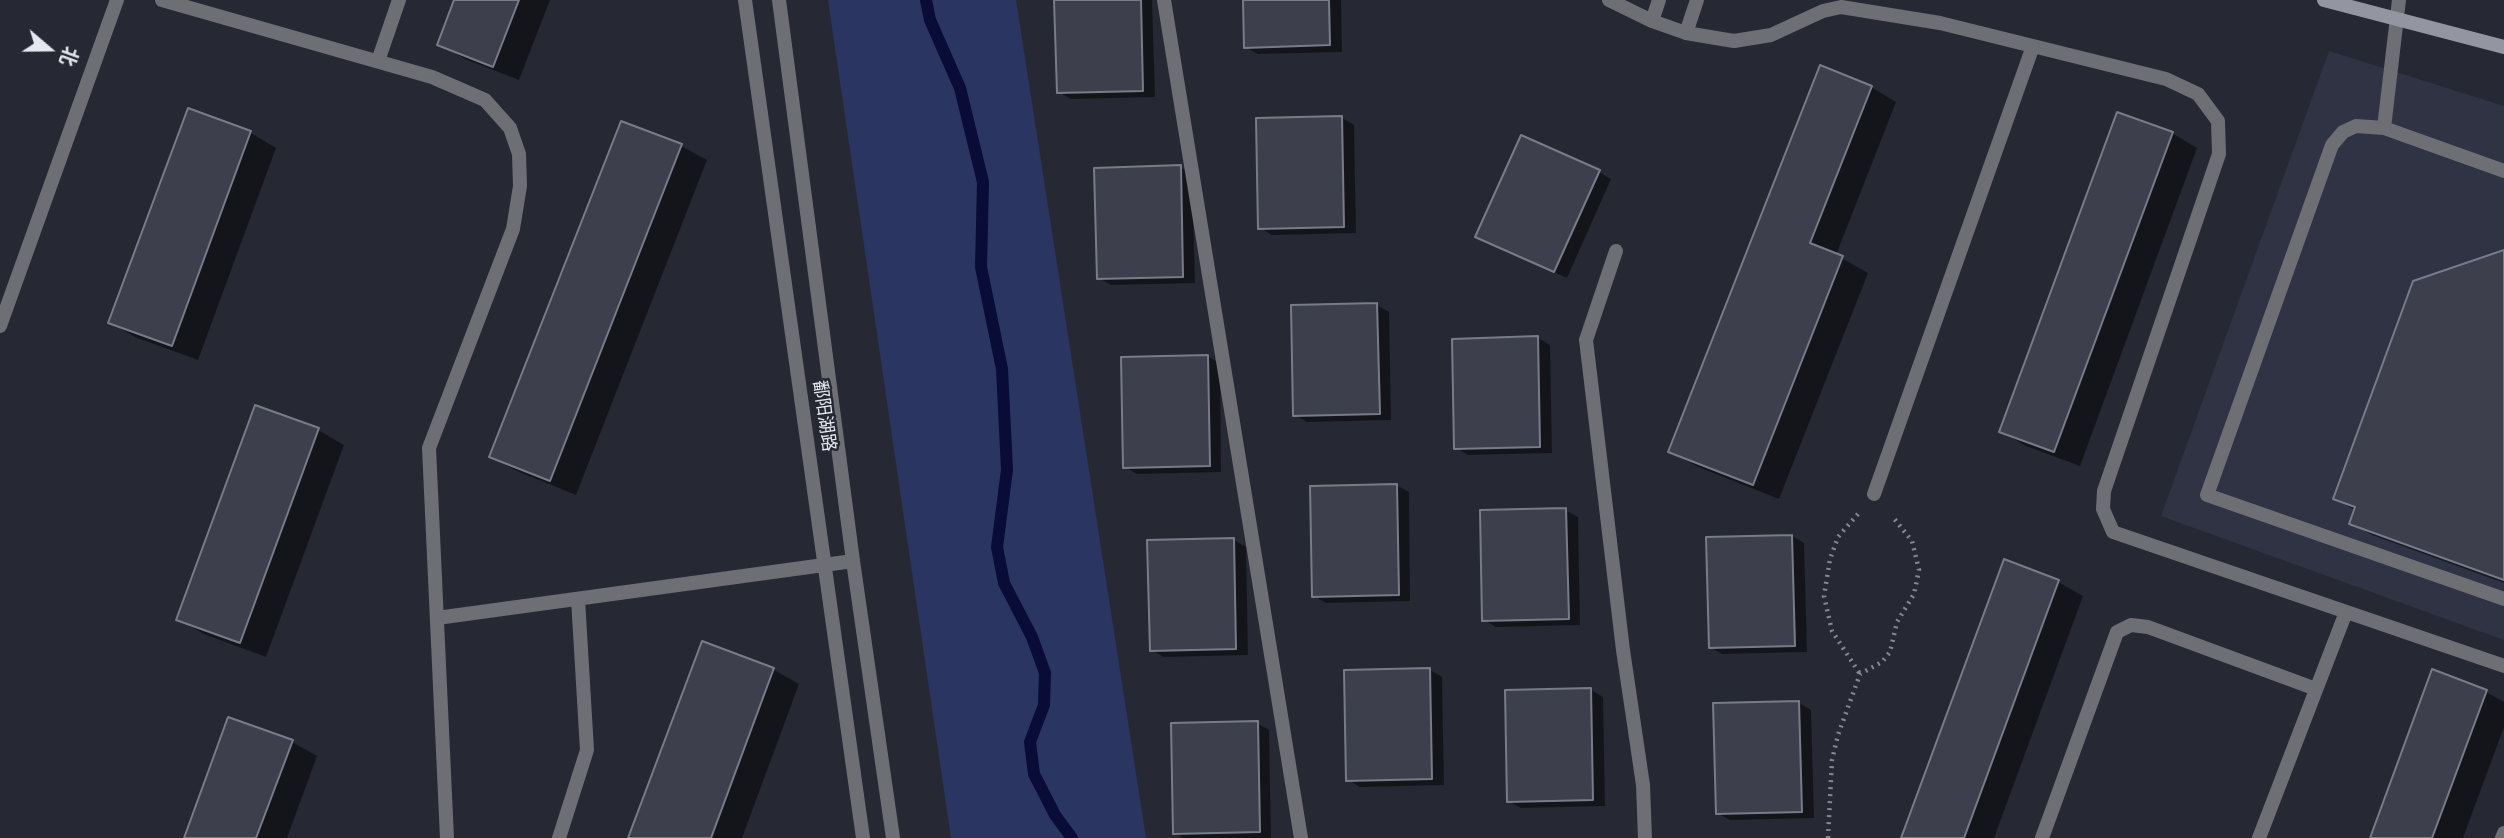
<!DOCTYPE html>
<meta charset="utf-8">
<style>
body{margin:0}
#map{position:relative;width:2504px;height:838px;overflow:hidden;background:#262934;font-family:"Nunito Sans","Noto Sans SC",sans-serif}
canvas{display:block}
.north{position:absolute;left:14px;top:14px;width:70px;height:70px;-webkit-text-stroke:5px #262934;paint-order:stroke;rotate:110deg;font-size:19px;font-weight:700;line-height:28px;text-align:center;color:#e6e8ef}
.north::after{content:'';display:block;margin:auto;width:24px;height:32px;background:#e6e8ef;clip-path:polygon(50% 0,100% 100%,50% 72%,0 100%)}
</style>
<div id="map">
<canvas width="2504" height="838"></canvas>
<div class="north">北</div>
</div>
<script>
const g = document.querySelector('canvas').getContext('2d');
g.lineJoin = 'round';
function fill(path, color) { g.fillStyle = color; g.fill(path, 'evenodd'); }
const toPath = rows => new Path2D(rows.map(r => 'M' + r).join(''));
function strokePath(path, color, width, dash) { g.strokeStyle = color; g.lineWidth = width; g.lineCap = dash ? 'butt' : 'round'; g.setLineDash(dash || []); g.stroke(path); }
function write(font, color, halo, rows, align = 'center') {
  g.font = font + ' "Nunito Sans","Noto Sans SC",sans-serif'; g.lineWidth = 5; g.setLineDash([]); g.textBaseline = 'middle'; g.strokeStyle = halo; g.fillStyle = color; for (const [text, x, y, turn = 0] of rows) {
    g.save(); g.translate(x, y); g.rotate((+turn || 0) * Math.PI / 180); g.textAlign = isNaN(turn) ? turn : align; if (halo) g.strokeText(text, 0, 0); g.fillText(text, 0, 0); g.restore();
  }
}
fill(toPath([
 [2329,51,2504,106,2504,640,2161,516]
]), '#2f3344');
fill(toPath([
 [828,0,1016,0,1146,838,951,838]
]), '#2b3562');
fill(toPath([
 [456,0,550,0,519,80,465,59,439,44],
 [1056,0,1152,0,1155,97,1071,99,1058,92],
 [1245,0,1341,0,1342,52,1258,54,1245,47],
 [1871,87,1896,102,1836,255,1868,273,1779,499,1696,466,1670,451],
 [189,110,251,133,276,148,198,360,135,337,110,322],
 [1342,118,1354,125,1356,233,1272,235,1260,228],
 [622,123,681,146,707,160,576,495,517,471,491,457],
 [2172,133,2197,148,2080,466,2026,446,2001,431],
 [1180,167,1192,174,1195,283,1111,285,1099,278],
 [1599,172,1611,179,1567,278,1489,243],
 [2504,252,2504,583,2372,535,2351,523,2356,511,2335,498],
 [1377,305,1389,312,1391,420,1307,422,1295,415],
 [1538,338,1550,345,1552,453,1468,455,1456,448],
 [1207,356,1220,363,1221,472,1137,474,1125,467],
 [318,430,344,445,266,657,204,634,178,619],
 [1396,485,1409,492,1410,601,1326,603,1314,596],
 [1565,510,1578,517,1580,625,1496,627,1484,620],
 [1792,536,1804,543,1807,652,1722,654,1710,647],
 [1234,540,1246,547,1248,655,1164,657,1151,650],
 [2058,582,2083,596,1994,838,1903,838],
 [703,643,774,670,799,684,742,838,630,838],
 [1430,670,1442,677,1444,785,1360,787,1348,780],
 [1591,690,1603,697,1605,806,1521,808,1508,801],
 [2486,692,2504,702,2504,727,2463,838,2372,838],
 [1799,703,1811,710,1814,818,1730,820,1717,813],
 [1257,723,1269,730,1271,838,1183,838,1175,833],
 [292,742,317,756,287,838,185,838]
]), '#0007');
strokePath(toPath([
 [926,0,930,20,960,88,983,182,981,267,1002,369,1007,470,997,547,1004,583,1032,637,1045,673,1044,705,1030,742,1034,774,1055,815,1072,838]
]), '#080c36', 12);
const building = toPath([
 [454,0,519,0,493,67,437,45,454,0],
 [1054,0,1141,0,1143,91,1057,93,1054,0],
 [1243,0,1329,0,1330,45,1244,48,1243,0],
 [1820,65,1872,86,1810,243,1843,256,1753,485,1668,452,1820,65],
 [188,108,251,131,172,346,108,323,188,108],
 [2117,112,2173,132,2054,452,1999,432,2117,112],
 [1342,116,1344,227,1258,229,1256,118,1342,116],
 [621,121,682,144,550,481,489,457,621,121],
 [1521,135,1600,170,1554,272,1475,237,1521,135],
 [1181,165,1183,277,1097,279,1094,168,1181,165],
 [2504,250,2504,580,2349,524,2355,507,2333,499,2413,281,2504,250],
 [1377,303,1380,414,1293,416,1291,305,1377,303],
 [1538,336,1540,447,1454,449,1452,339,1538,336],
 [1208,355,1210,466,1123,468,1121,357,1208,355],
 [255,405,319,428,240,643,176,620,255,405],
 [1397,484,1399,595,1312,597,1310,486,1397,484],
 [1566,508,1569,619,1482,621,1480,510,1566,508],
 [1792,535,1795,646,1709,648,1706,537,1792,535],
 [1234,538,1236,649,1150,651,1147,540,1234,538],
 [2004,559,2059,580,1964,838,1901,838,2004,559],
 [702,641,774,668,711,838,628,838,702,641],
 [1430,668,1432,779,1346,781,1344,670,1430,668],
 [2432,669,2487,690,2432,838,2370,838,2432,669],
 [1591,688,1593,800,1507,802,1505,690,1591,688],
 [1799,701,1802,812,1716,814,1713,703,1799,701],
 [228,717,293,740,256,838,184,838,228,717],
 [1258,721,1260,832,1173,834,1171,723,1258,721]
]);
fill(building, '#3d404c');
strokePath(building, '#787c89', 2);
strokePath(toPath([
 [1858,514,1838,537,1830,559,1824,596,1832,631,1860,674],
 [1828,838,1832,760,1838,735,1860,674,1882,662,1890,652,1897,622,1914,594,1919,570,1912,541,1892,516]
]), '#858790', 4.5, [2, 5]);
strokePath(toPath([
 [162,0,432,77,485,100,510,128,519,154,520,186,513,229,429,448,447,838],
 [1164,0,1301,838],
 [1609,0,1652,21,1686,33,1734,41,1771,35,1823,11,1841,7,1940,23,2166,79,2198,94,2218,121,2219,154,2104,491,2103,509,2113,532,2504,666],
 [1652,21,1659,0],
 [1686,33,1697,0],
 [378,61,399,0],
 [2384,128,2399,0],
 [2504,171,2384,128,2356,126,2343,132,2332,145,2207,495,2504,599],
 [1616,251,1586,340,1623,650,1643,785,1645,838],
 [0,326,117,0],
 [1874,494,2033,46],
 [437,618,853,561],
 [559,838,587,750,578,599],
 [2042,838,2117,632,2131,625,2148,627,2316,689],
 [2259,838,2346,612],
 [2502,838,2504,833]
]), '#6d6f75', 14);
strokePath(toPath([
 [745,0,863,838],
 [779,0,853,561,893,838]
]), '#6d6f75', 14);
strokePath(toPath([
 [2324,0,2504,47]
]), '#9396a0', 14);
write('18px', '#e6e8ef', '#262934', [
 ["鄱阳湖路",823,416,82]
]);
</script>
